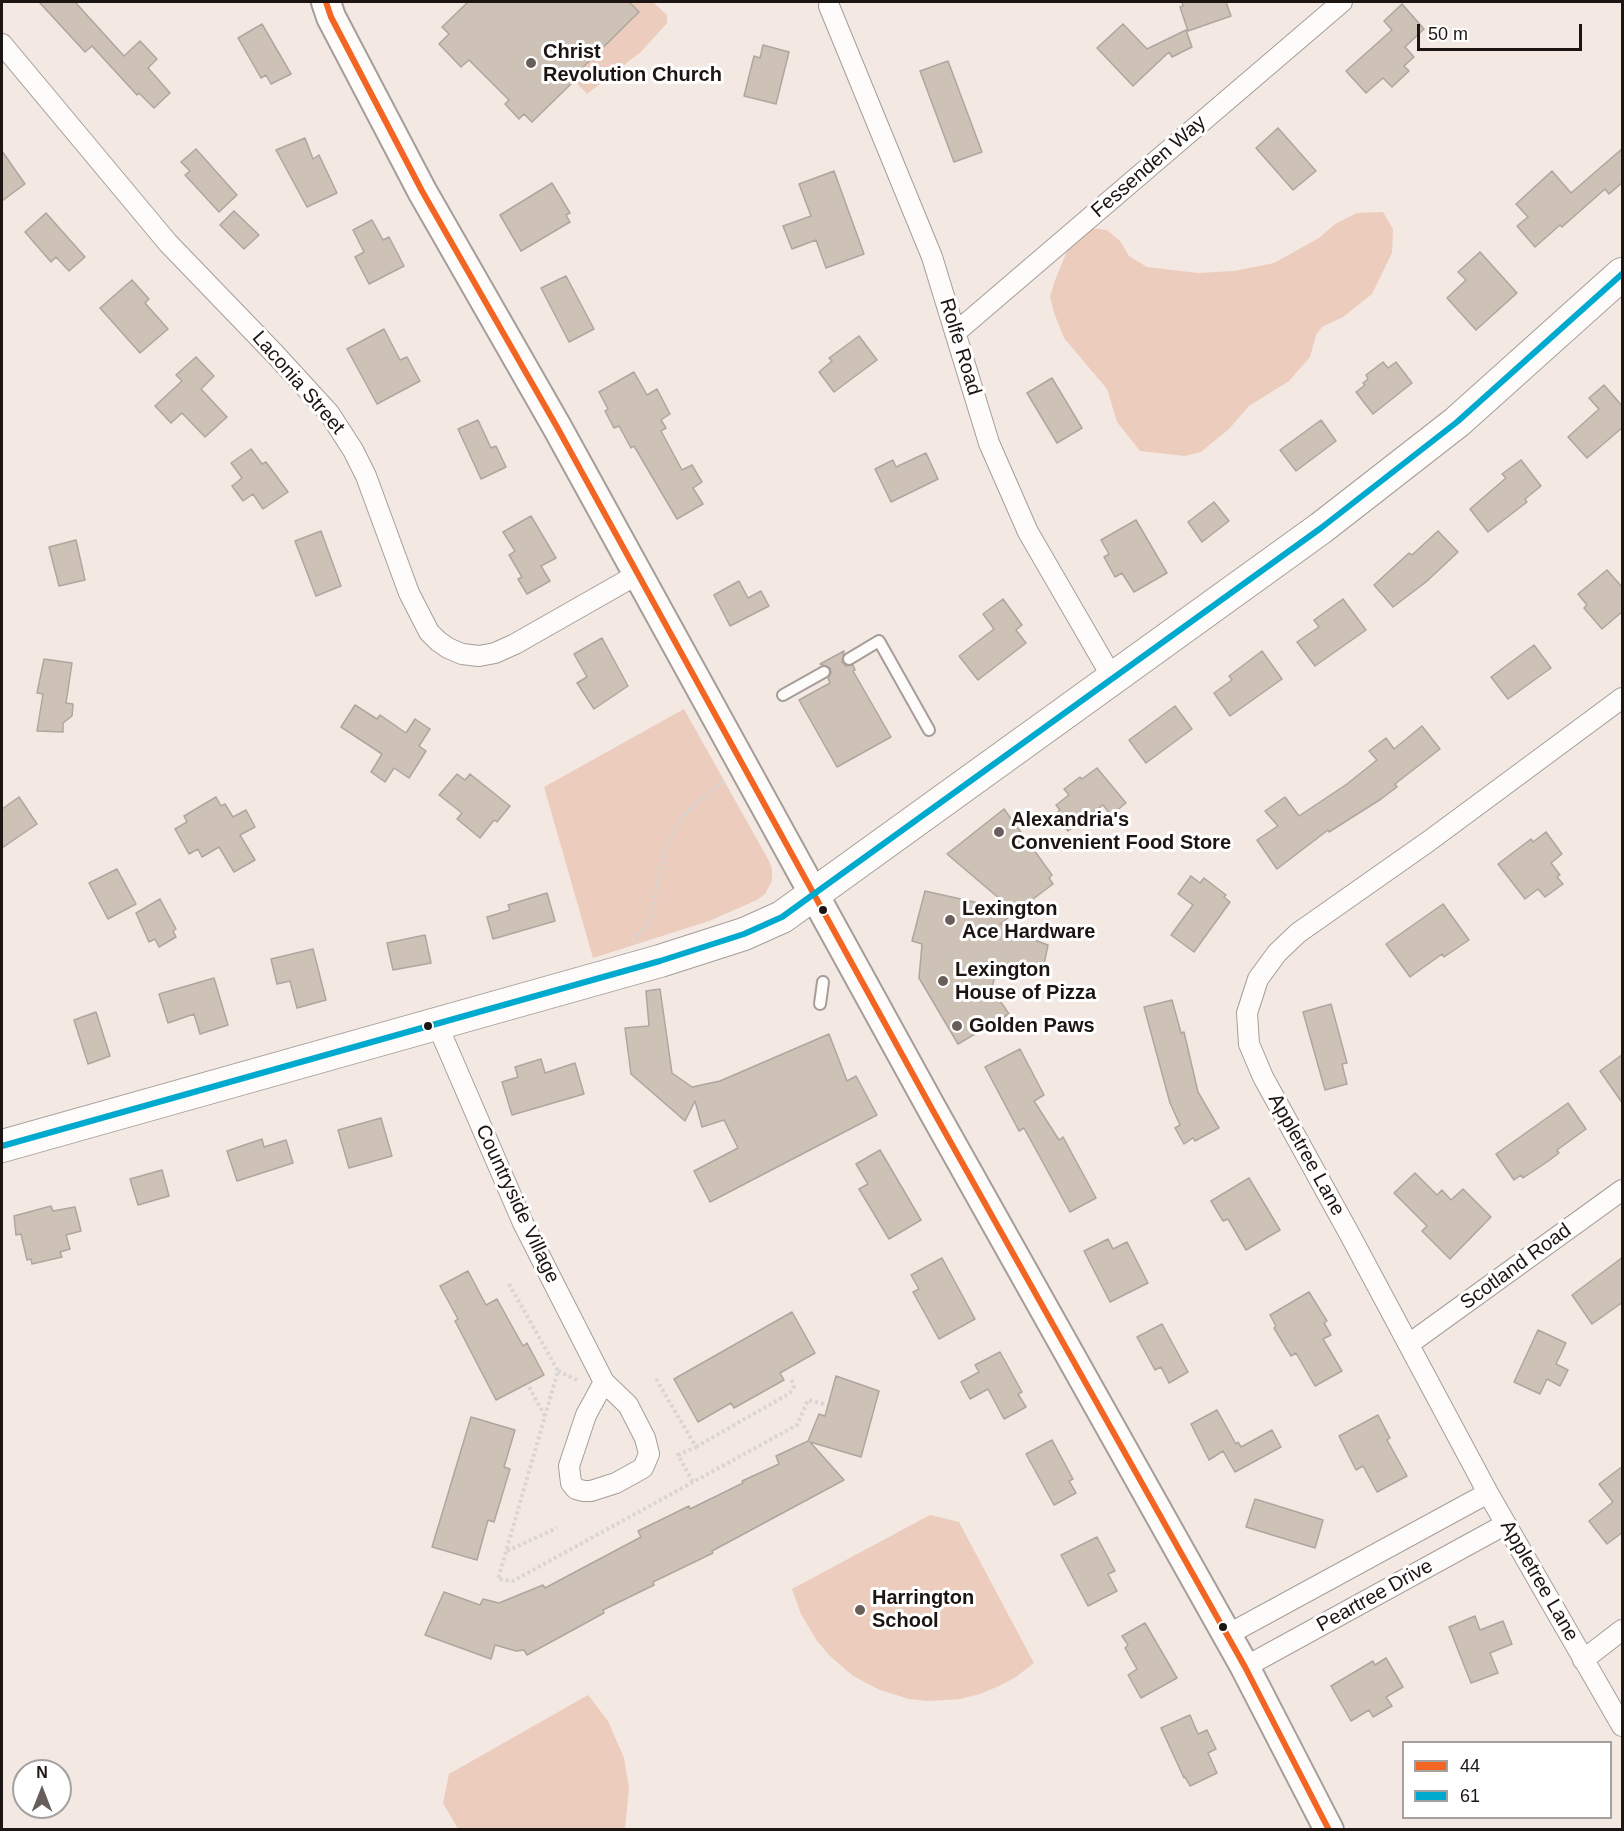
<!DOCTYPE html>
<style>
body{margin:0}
#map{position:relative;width:1624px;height:1831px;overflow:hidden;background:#f4e8e2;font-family:Arial,sans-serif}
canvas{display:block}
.frame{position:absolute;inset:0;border:3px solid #1d1511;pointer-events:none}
.legend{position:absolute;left:1402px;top:1741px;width:210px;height:78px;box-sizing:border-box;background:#fff;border:2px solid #a5a1a0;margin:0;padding:8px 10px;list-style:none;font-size:18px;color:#1d1511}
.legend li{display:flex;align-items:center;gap:12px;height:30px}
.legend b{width:30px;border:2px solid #a5a1a0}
.north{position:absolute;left:12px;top:1759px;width:60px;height:60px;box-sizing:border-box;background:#fff;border:2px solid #a5a1a0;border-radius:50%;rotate:0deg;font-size:16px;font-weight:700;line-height:24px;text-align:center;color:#1d1511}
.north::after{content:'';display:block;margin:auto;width:21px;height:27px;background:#685f5a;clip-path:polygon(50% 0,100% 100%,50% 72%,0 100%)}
.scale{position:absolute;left:1417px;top:24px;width:165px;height:27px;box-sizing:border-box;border:3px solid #1d1511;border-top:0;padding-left:8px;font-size:18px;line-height:21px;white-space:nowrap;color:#1d1511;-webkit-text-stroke:4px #fff;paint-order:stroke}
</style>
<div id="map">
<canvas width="1624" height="1831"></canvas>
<div class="frame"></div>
<ul class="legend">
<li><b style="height:8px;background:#f26522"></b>44</li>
<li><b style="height:8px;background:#00a9ce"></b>61</li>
</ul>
<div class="north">N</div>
<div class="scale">50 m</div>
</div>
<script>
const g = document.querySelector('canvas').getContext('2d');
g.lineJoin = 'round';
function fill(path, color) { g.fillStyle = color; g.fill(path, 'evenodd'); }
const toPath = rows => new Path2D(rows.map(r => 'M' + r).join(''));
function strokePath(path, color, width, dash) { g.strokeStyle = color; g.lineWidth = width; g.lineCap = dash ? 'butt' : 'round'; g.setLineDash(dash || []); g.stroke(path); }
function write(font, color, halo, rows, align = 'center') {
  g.font = font + ' Arial,sans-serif'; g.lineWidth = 6; g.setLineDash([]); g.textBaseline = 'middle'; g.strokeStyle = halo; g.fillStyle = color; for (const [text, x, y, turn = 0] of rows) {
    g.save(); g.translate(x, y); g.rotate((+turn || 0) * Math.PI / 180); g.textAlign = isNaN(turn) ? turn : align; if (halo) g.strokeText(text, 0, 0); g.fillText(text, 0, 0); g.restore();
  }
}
fill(toPath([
 [631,2,653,2,667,15,667,23,642,51,587,94,572,78,639,12,630,3],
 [1383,212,1393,229,1392,253,1372,294,1343,317,1322,327,1316,335,1310,357,1289,381,1249,406,1229,429,1201,452,1185,456,1140,451,1117,422,1107,389,1064,338,1054,313,1050,297,1054,283,1069,246,1088,228,1107,230,1120,241,1129,256,1147,267,1198,273,1234,271,1274,263,1319,238,1335,224,1357,213],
 [684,709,769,861,772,869,772,881,765,894,757,900,709,921,593,958,544,787],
 [930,1515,959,1522,1034,1663,1016,1677,999,1686,980,1694,960,1699,929,1701,909,1699,880,1690,853,1676,830,1656,817,1641,801,1614,792,1589],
 [588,1695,608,1721,624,1758,629,1788,625,1829,458,1829,443,1803,449,1774]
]), '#ecccbd');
const building = toPath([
 [39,2,75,2,124,56,140,41,157,59,148,68,170,93,154,108,139,93,137,95,92,46,85,52,39,2],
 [468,2,629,2,639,12,572,78,574,81,532,122,524,114,519,119,505,104,509,100,469,60,461,67,439,44,449,34,442,27,468,2],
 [1182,2,1226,2,1231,16,1188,31,1180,7,1183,6,1182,2],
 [1402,4,1424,29,1405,47,1414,57,1404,66,1409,71,1392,87,1383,78,1366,93,1346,71,1392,30,1384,21,1402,4],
 [262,24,291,74,271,84,266,75,261,78,238,38,262,24],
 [1123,24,1147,49,1186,30,1192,47,1172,57,1169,52,1133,86,1097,48,1123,24],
 [763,45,789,52,776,104,744,96,754,56,760,58,763,45],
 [948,61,982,152,954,162,920,71,948,61],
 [1278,128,1316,171,1293,190,1256,148,1278,128],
 [305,138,313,159,319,155,337,193,307,207,276,150,305,138],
 [1623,148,1623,182,1609,194,1605,189,1562,227,1560,225,1535,247,1517,226,1528,217,1516,204,1552,171,1571,193,1623,148],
 [196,149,237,195,219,212,185,175,190,171,181,162,196,149],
 [2,151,25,184,2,201,2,151],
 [834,171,864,254,826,268,816,240,792,249,783,226,811,216,799,184,834,171],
 [552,183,570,213,566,215,570,222,521,251,500,215,552,183],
 [234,211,259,235,244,249,220,225,234,211],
 [46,213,85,257,69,271,56,257,51,262,25,232,46,213],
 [372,220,383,240,389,237,404,266,369,284,355,257,364,252,353,230,372,220],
 [1480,252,1517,293,1476,330,1447,298,1466,280,1458,272,1480,252],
 [566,276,594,329,569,342,541,288,566,276],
 [132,280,149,299,145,303,168,329,140,353,100,308,132,280],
 [384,329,400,360,407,357,420,381,377,404,347,349,384,329],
 [859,336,877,360,834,392,819,372,832,361,829,358,859,336],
 [196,357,214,376,201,389,227,417,205,437,182,413,171,423,155,406,182,381,176,375,196,357],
 [1383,362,1388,368,1396,362,1412,383,1373,414,1356,392,1365,385,1363,383,1368,379,1366,375,1383,362],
 [634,372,647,395,657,389,670,414,661,420,666,428,661,431,682,470,692,465,702,482,693,488,703,504,677,519,634,446,631,448,619,426,614,428,605,411,608,409,599,392,634,372],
 [1052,378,1082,428,1057,443,1027,393,1052,378],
 [1604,385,1623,407,1623,427,1587,458,1568,437,1599,409,1589,398,1604,385],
 [478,420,491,448,496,446,506,467,481,479,458,429,478,420],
 [1321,420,1336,441,1296,471,1280,450,1321,420],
 [251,449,262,464,266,462,288,492,263,509,253,494,243,501,232,486,242,478,231,463,251,449],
 [926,453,938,479,891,502,875,469,893,460,896,467,926,453],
 [1521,460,1541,486,1525,499,1527,502,1488,532,1470,509,1506,478,1502,474,1521,460],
 [1214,502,1229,521,1202,542,1188,522,1214,502],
 [531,516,556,558,541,566,550,581,527,594,518,579,522,577,509,555,515,551,503,532,531,516],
 [1136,520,1167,573,1134,592,1122,573,1115,577,1104,557,1109,554,1101,540,1136,520],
 [321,531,341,586,316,596,295,541,321,531],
 [1438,531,1458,552,1426,582,1393,607,1374,585,1409,553,1412,555,1438,531],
 [76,540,85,580,59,586,49,547,76,540],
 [1607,570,1623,588,1623,611,1602,629,1584,608,1587,605,1578,594,1607,570],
 [739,581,748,598,761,591,769,606,730,626,714,595,739,581],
 [1003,599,1022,625,1016,630,1026,643,978,680,959,656,994,629,983,614,1003,599],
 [1343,599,1366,630,1315,666,1297,642,1319,627,1314,620,1343,599],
 [602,638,628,686,594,709,577,683,587,677,574,654,602,638],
 [1534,645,1551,668,1508,699,1491,677,1534,645],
 [844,651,842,662,846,666,853,665,855,670,853,671,891,737,837,767,799,700,830,683,828,678,831,673,830,668,820,664,844,651],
 [1262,651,1282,679,1230,716,1214,693,1232,680,1229,676,1262,651],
 [44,659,72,663,66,703,73,704,72,716,63,723,63,732,37,731,43,694,37,693,44,659],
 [355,705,377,719,380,715,406,733,415,719,430,729,419,746,426,751,409,778,394,768,385,782,371,772,382,754,341,727,355,705],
 [1175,706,1192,729,1146,763,1129,740,1175,706],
 [1422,726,1440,749,1395,784,1397,787,1381,799,1329,832,1328,830,1277,869,1257,840,1278,826,1265,811,1285,797,1299,816,1347,784,1377,760,1369,751,1386,738,1394,749,1422,726],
 [1097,768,1126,803,1111,815,1103,805,1068,831,1055,815,1060,810,1056,805,1069,795,1064,789,1080,777,1082,779,1097,768],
 [457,774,465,780,470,774,510,806,497,822,494,820,480,838,457,819,462,813,439,795,457,774],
 [19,797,37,824,2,848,2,809,19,797],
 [216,797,221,806,225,804,233,817,246,810,255,827,240,835,255,860,234,872,219,847,202,857,198,849,189,854,175,829,187,822,184,816,216,797],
 [1004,809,1052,875,1049,878,1053,884,1000,924,1036,932,1034,940,1048,945,1042,974,997,964,992,989,1009,1014,958,1044,919,978,922,944,912,941,925,891,1014,911,947,854,1004,809],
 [1546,832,1562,854,1551,863,1560,875,1557,877,1563,884,1545,897,1538,889,1525,899,1498,864,1531,839,1533,842,1546,832],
 [117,869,136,904,108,919,89,883,117,869],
 [1191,876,1200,883,1204,878,1226,895,1224,897,1230,902,1194,952,1171,935,1193,905,1178,894,1191,876],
 [547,893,555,921,493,939,487,917,510,910,508,905,547,893],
 [160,899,176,929,173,931,176,937,159,947,155,939,149,942,136,913,160,899],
 [1443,904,1469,940,1444,957,1442,954,1410,977,1386,944,1443,904],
 [425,935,431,963,393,970,387,943,425,935],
 [313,949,326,1000,297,1008,290,981,277,984,271,959,313,949],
 [214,978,228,1025,200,1034,194,1014,168,1023,159,994,214,978],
 [660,989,672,1073,692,1087,720,1081,829,1034,847,1081,856,1076,877,1115,710,1202,694,1171,738,1148,724,1120,702,1127,695,1101,685,1121,631,1074,625,1028,649,1026,646,991,660,989],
 [1172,1000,1181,1033,1184,1032,1198,1092,1219,1128,1195,1141,1193,1138,1184,1144,1175,1128,1180,1125,1170,1103,1144,1007,1172,1000],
 [1331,1004,1347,1063,1342,1064,1347,1084,1325,1090,1303,1012,1331,1004],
 [96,1012,110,1056,88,1064,74,1020,96,1012],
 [1020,1049,1044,1095,1034,1101,1059,1140,1063,1137,1096,1198,1070,1212,1024,1128,1019,1131,985,1067,1020,1049],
 [1623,1054,1623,1104,1600,1071,1623,1054],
 [541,1059,545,1073,575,1063,584,1094,512,1115,502,1082,518,1077,515,1067,541,1059],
 [1568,1103,1586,1129,1557,1150,1559,1153,1547,1162,1523,1178,1521,1175,1514,1180,1496,1154,1568,1103],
 [381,1118,392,1156,349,1168,338,1130,381,1118],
 [262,1139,264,1147,286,1140,293,1163,237,1181,227,1151,262,1139],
 [880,1150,921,1220,889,1239,859,1189,868,1184,856,1164,880,1150],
 [162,1170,169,1196,138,1205,130,1179,162,1170],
 [1415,1173,1437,1195,1442,1190,1451,1200,1463,1189,1491,1217,1450,1259,1422,1231,1427,1226,1394,1193,1415,1173],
 [1249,1178,1280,1230,1246,1250,1228,1219,1223,1221,1211,1201,1249,1178],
 [51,1206,53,1211,75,1207,81,1231,66,1235,70,1249,60,1252,62,1257,32,1264,31,1259,27,1260,21,1234,16,1235,14,1216,51,1206],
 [1108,1239,1113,1249,1127,1242,1148,1283,1110,1302,1084,1251,1108,1239],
 [1623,1257,1623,1302,1592,1324,1572,1295,1623,1257],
 [942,1258,975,1319,939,1339,913,1292,919,1289,911,1275,942,1258],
 [468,1271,486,1305,497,1299,523,1346,527,1343,544,1375,496,1400,455,1321,458,1319,440,1286,468,1271],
 [1309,1292,1327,1321,1324,1323,1331,1335,1323,1339,1342,1371,1315,1386,1296,1353,1291,1356,1274,1328,1276,1326,1270,1315,1309,1292],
 [792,1312,815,1353,780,1373,784,1380,734,1408,731,1403,698,1422,674,1379,792,1312],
 [1162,1324,1188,1372,1169,1383,1161,1367,1155,1370,1137,1337,1162,1324],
 [1538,1330,1566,1343,1556,1364,1568,1370,1560,1386,1547,1379,1540,1394,1514,1382,1538,1330],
 [1000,1352,1022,1392,1018,1394,1026,1407,1004,1419,988,1389,970,1399,961,1382,979,1372,975,1365,1000,1352],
 [836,1376,879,1391,861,1457,810,1442,844,1480,712,1551,713,1553,653,1582,654,1585,603,1610,604,1613,527,1655,524,1650,516,1651,495,1645,491,1659,425,1635,444,1592,480,1605,483,1599,499,1603,543,1585,545,1588,641,1537,638,1531,689,1506,690,1509,743,1483,742,1481,779,1464,776,1456,808,1441,819,1414,825,1416,836,1376],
 [1217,1410,1236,1444,1238,1442,1241,1447,1272,1430,1281,1447,1235,1472,1223,1451,1209,1460,1191,1424,1217,1410],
 [1378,1415,1390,1438,1387,1440,1407,1476,1377,1492,1363,1466,1356,1470,1339,1436,1378,1415],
 [471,1417,515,1430,504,1467,510,1469,494,1522,488,1520,477,1560,432,1547,471,1417],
 [1052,1440,1073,1479,1069,1481,1076,1493,1054,1505,1026,1454,1052,1440],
 [1623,1466,1623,1532,1607,1544,1589,1521,1613,1502,1599,1484,1623,1466],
 [1255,1499,1323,1520,1315,1548,1246,1527,1255,1499],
 [1097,1537,1115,1571,1108,1574,1117,1591,1088,1606,1061,1555,1097,1537],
 [1475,1616,1480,1630,1503,1621,1512,1644,1490,1653,1498,1673,1471,1683,1449,1627,1475,1616],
 [1145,1623,1177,1678,1141,1698,1128,1675,1137,1669,1125,1648,1128,1645,1122,1636,1145,1623],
 [1386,1658,1403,1687,1386,1697,1392,1706,1373,1717,1369,1710,1351,1721,1331,1686,1373,1661,1375,1665,1386,1658],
 [1190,1715,1198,1734,1207,1730,1216,1749,1208,1753,1217,1773,1190,1786,1185,1777,1184,1778,1161,1728,1190,1715]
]);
fill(building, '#cec1b5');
strokePath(building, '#aea6a0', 1.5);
const service = toPath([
 [849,659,879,641,929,730],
 [783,695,824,672],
 [820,1004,823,982]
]);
const minor = toPath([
 [829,6,932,257,989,443,1028,532,1112,677],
 [2,44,168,243,274,353,329,413,353,450,366,476,409,593,429,632,438,641,448,648,462,654,479,656,495,653,515,644,638,574],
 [955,333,1342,2],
 [1622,698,1429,841,1298,933,1277,953,1258,979,1247,1013,1249,1044,1263,1077,1350,1235,1488,1493,1622,1726],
 [437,1024,523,1223,604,1382,586,1415,569,1466,571,1483,576,1489,584,1491,591,1491,616,1483,643,1468,649,1454,645,1438,628,1405,604,1382],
 [1409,1344,1622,1190],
 [1227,1635,1488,1493],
 [1583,1660,1622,1630],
 [1245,1667,1506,1524]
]);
const secondary = toPath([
 [326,2,331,17,422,191,557,427,932,1109,1245,1667,1329,1830]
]);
const primary = toPath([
 [2,1146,660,961,744,934,782,917,1321,528,1457,422,1622,274]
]);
strokePath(service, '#a69d98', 14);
strokePath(minor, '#a69d98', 22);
strokePath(secondary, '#a69d98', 32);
strokePath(primary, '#a69d98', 34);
strokePath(toPath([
 [633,941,645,927,651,915,661,867,667,846,676,828,687,812,723,781],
 [509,1284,558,1371,498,1579,513,1581,797,1425,808,1400,824,1404],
 [558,1371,579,1381],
 [656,1379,696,1447,678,1455,693,1482],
 [529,1387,545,1416],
 [696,1447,790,1393,794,1386,791,1379],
 [507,1551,557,1528]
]), '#d9d5d3', 4, [3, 3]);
strokePath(service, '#fdfcfb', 10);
strokePath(minor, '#fdfcfb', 20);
strokePath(secondary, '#fdfcfb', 28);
strokePath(primary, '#fdfcfb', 32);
strokePath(toPath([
 [326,2,331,17,422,191,557,427,932,1109,1245,1667,1329,1830]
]), '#f26522', 6);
strokePath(toPath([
 [2,1146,660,961,744,934,782,917,1321,528,1457,422,1622,274]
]), '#00a9ce', 6);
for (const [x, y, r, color] of [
 [531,63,6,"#685f5a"],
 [999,832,6,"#685f5a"],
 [823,910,5,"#1d1511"],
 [950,920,6,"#685f5a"],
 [943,981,6,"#685f5a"],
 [428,1026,5,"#1d1511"],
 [957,1026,6,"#685f5a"],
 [860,1610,6,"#685f5a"],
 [1223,1627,5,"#1d1511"]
]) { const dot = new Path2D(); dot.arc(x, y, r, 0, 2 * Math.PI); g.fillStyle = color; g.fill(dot); strokePath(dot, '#fff', 2); }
write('bold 20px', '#1d1511', '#fff', [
 ["Christ",543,52],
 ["Revolution Church",543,75],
 ["Alexandria's",1011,820],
 ["Convenient Food Store",1011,843],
 ["Lexington",962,909],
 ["Ace Hardware",962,932],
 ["Lexington",955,970],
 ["House of Pizza",955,993],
 ["Golden Paws",969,1026],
 ["Harrington",872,1598],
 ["School",872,1621]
], 'left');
write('20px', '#1d1511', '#fff', [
 ["Fessenden Way",1149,167,-41],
 ["Rolfe Road",960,347,73],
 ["Laconia Street",298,383,49],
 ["Appletree Lane",1306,1155,61],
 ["Countryside Village",517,1204,65],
 ["Scotland Road",1516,1267,-36],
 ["Appletree Lane",1539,1581,60],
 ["Peartree Drive",1375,1596,-29]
]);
</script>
